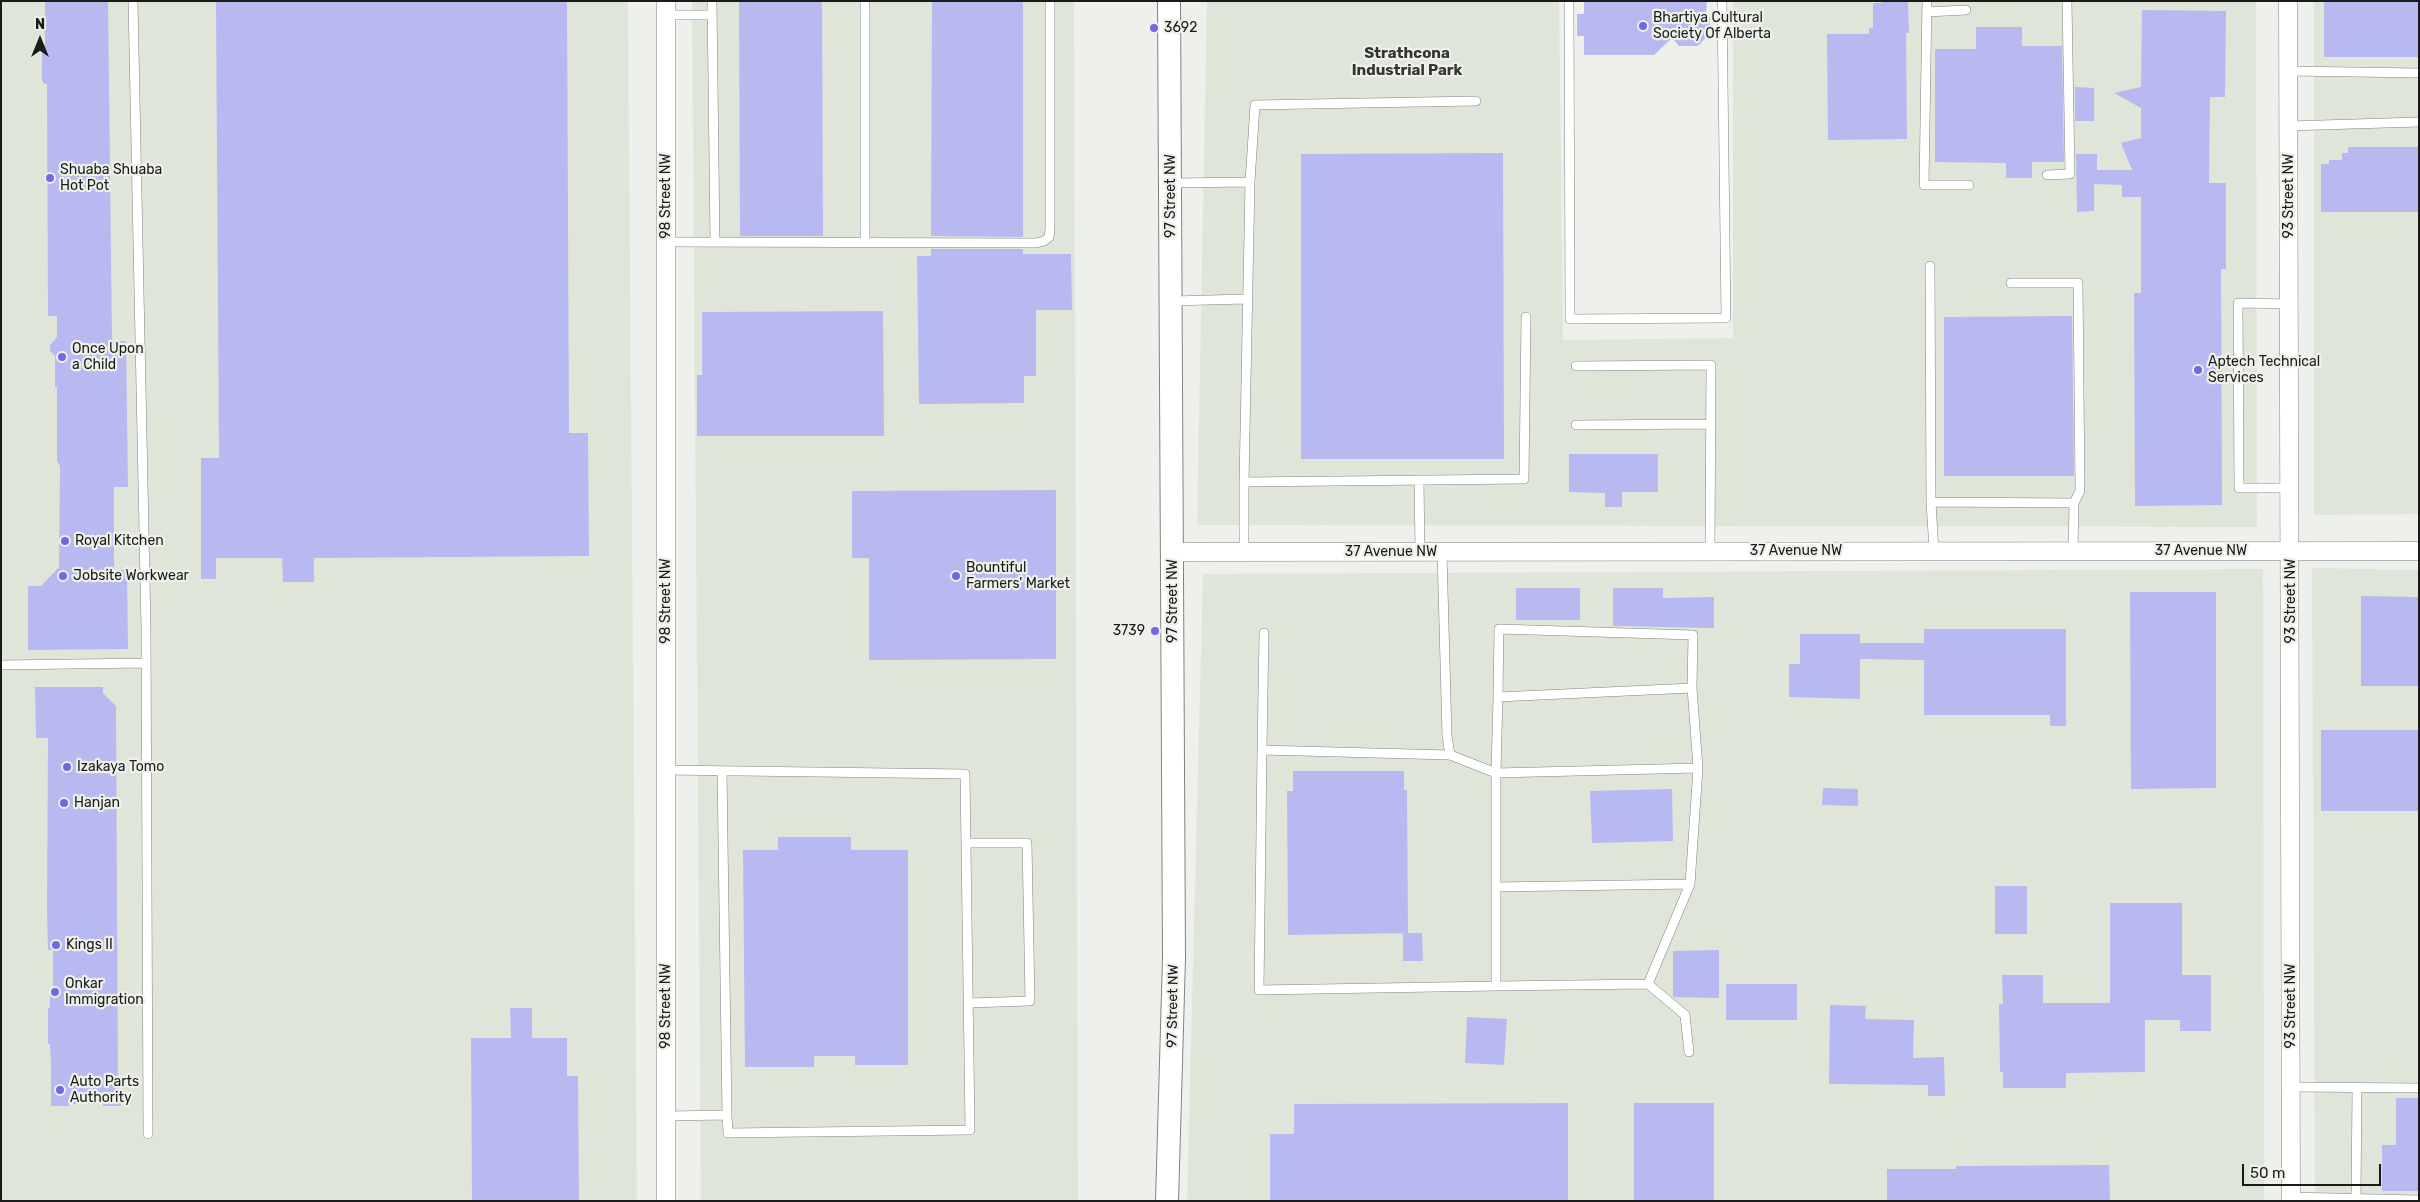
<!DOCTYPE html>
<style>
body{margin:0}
#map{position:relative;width:2420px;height:1202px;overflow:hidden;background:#eef0eb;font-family:Rubik,sans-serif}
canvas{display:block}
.frame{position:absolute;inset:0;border:2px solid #1a1b19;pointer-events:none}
.north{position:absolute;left:15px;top:15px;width:50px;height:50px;-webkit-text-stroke:4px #eef0eb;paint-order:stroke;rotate:0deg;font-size:14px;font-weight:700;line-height:20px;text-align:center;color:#1a1b19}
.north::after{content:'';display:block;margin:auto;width:18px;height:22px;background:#1a1b19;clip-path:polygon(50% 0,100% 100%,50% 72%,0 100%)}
.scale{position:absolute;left:2242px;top:1164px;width:139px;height:22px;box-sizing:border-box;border:2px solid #1a1b19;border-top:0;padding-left:6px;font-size:15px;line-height:18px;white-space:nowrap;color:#1a1b19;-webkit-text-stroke:4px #eef0eb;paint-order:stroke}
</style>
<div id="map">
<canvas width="2420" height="1202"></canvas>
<div class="frame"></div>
<div class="north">N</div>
<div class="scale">50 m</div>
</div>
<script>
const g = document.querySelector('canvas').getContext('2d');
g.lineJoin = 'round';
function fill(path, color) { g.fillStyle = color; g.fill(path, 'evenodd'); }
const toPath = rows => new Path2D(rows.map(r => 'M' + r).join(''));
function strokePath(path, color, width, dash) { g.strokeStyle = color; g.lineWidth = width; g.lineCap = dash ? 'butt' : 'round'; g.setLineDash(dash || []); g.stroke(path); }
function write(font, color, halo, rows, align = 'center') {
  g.font = font + ' Rubik,sans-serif'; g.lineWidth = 4.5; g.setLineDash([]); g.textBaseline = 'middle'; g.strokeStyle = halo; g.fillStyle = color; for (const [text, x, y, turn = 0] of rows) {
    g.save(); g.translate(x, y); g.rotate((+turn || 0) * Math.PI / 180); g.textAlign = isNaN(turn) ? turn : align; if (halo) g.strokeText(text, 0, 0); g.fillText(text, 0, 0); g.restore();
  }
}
fill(toPath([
 [1,1,628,1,637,1201,1,1201],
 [692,1,1074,1,1078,1201,701,1201],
 [1207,1,1559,1,1563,340,1733,338,1733,1,2256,1,2257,527,1197,525],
 [2314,1,2419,1,2419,514,2314,515],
 [2312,568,2419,570,2419,1201,2315,1201],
 [2263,569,2264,1201,1187,1201,1203,574]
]), '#e0e5da');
fill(toPath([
 [45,1,108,1,112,341,126,341,128,487,114,487,114,570,127,570,128,649,28,650,28,586,41,586,59,567,60,466,57,461,57,387,55,387,55,356,50,351,50,345,57,337,57,316,48,316,47,84,44,84,42,80,42,45,45,45],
 [216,1,567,1,569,433,588,433,589,556,314,558,314,582,283,582,282,558,216,558,216,579,201,579,201,458,219,458],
 [739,1,822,1,823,236,740,236],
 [932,1,1023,1,1023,237,931,236],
 [1584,1,1707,1,1706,14,1710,17,1709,34,1698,46,1679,46,1672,38,1654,55,1584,55,1584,36,1577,36,1577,14,1584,14],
 [1882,1,1908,1,1909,33,1906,33,1907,139,1828,140,1827,34,1869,34,1869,28,1873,28,1873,3,1882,3],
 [2324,1,2419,1,2419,57,2324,57],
 [2142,10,2226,11,2225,97,2210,97,2209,183,2226,183,2226,269,2221,269,2222,505,2135,506,2134,293,2141,293,2141,197,2122,197,2122,185,2094,184,2094,211,2077,212,2076,154,2097,154,2097,170,2132,170,2121,143,2141,138,2141,108,2114,93,2141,87],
 [1976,27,2022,27,2022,46,2062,46,2064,162,2032,162,2032,178,2006,178,2006,163,1935,162,1935,49,1976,49],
 [2075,87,2094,88,2094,121,2075,121],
 [2348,147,2419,147,2419,212,2321,212,2321,164,2329,164,2329,160,2342,160,2342,153,2348,153],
 [1503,153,1504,459,1301,459,1301,154],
 [931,249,1023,249,1023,254,1071,254,1072,310,1036,310,1036,376,1024,376,1024,403,919,404,917,256,931,256],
 [883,311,884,436,697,436,697,375,702,375,702,312],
 [2072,316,2074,476,1944,476,1944,317],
 [1569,454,1658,454,1658,492,1622,492,1622,507,1605,507,1605,493,1569,492],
 [1056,490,1056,659,869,660,869,558,852,558,852,491],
 [1516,588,1580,588,1580,620,1516,620],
 [1613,588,1663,588,1663,598,1714,597,1714,628,1613,626],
 [2130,592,2216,592,2216,788,2131,789],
 [2361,596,2419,597,2419,686,2361,686],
 [1924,629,2066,629,2066,726,2050,726,2050,715,1924,715,1924,660,1860,659,1860,699,1789,697,1789,664,1800,664,1800,634,1860,634,1860,643,1924,643],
 [35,687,103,687,103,693,116,706,118,1089,121,1089,121,1106,103,1106,103,1104,69,1104,69,1106,51,1106,51,1063,50,1044,48,1044,48,1008,50,1008,50,988,53,988,53,950,48,950,47,910,48,738,36,738],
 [2321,730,2419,730,2419,811,2321,811],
 [1293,771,1404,771,1404,790,1407,790,1408,933,1288,935,1287,791,1293,791],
 [1823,788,1858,789,1858,806,1822,805],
 [1672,789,1673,841,1592,843,1590,791],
 [778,837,851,837,851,850,908,850,908,1065,855,1065,855,1056,814,1056,814,1067,745,1067,743,850,778,850],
 [1995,886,2027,886,2027,934,1995,934],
 [2110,903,2182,903,2182,975,2211,975,2211,1031,2180,1031,2180,1020,2145,1020,2145,1072,2066,1073,2066,1088,2003,1088,2003,1072,2000,1072,1999,1004,2003,1004,2002,975,2043,975,2043,1003,2110,1003],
 [1403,933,1422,933,1423,961,1403,961],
 [1719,950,1719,998,1673,997,1673,951],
 [1726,984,1797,984,1797,1020,1726,1020],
 [1830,1005,1866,1006,1865,1019,1914,1020,1913,1058,1944,1057,1945,1096,1928,1096,1928,1085,1829,1084],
 [510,1008,532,1008,532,1038,567,1038,567,1076,578,1076,579,1201,472,1201,471,1038,511,1038],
 [1467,1017,1507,1019,1504,1065,1465,1063],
 [2396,1098,2419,1098,2419,1191,2382,1191,2382,1145,2396,1145],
 [1568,1103,1568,1201,1270,1201,1270,1134,1294,1134,1294,1104],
 [1634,1103,1714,1103,1714,1201,1634,1201],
 [2109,1165,2110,1201,1887,1201,1887,1169,1956,1169,1956,1166]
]), '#b8b9f0');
const service = toPath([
 [133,1,146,628,148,1134],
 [712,1,715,242],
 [865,1,865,242],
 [1569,1,1570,319,1726,318,1722,1],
 [1927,1,1924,185,1969,185],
 [1927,12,1966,10],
 [666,15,712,15],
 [2288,71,2419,73],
 [2288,126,2419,122],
 [2047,175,2070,174,2067,1],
 [1250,182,1244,482,1524,479,1526,317],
 [1171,183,1250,182,1255,105,1476,101],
 [666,242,1036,243,1044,241,1049,237,1050,229,1050,1],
 [1930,266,1931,502],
 [2011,283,2078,283,2080,491,2074,503],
 [1172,301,1246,299],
 [2289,304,2238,303,2239,488,2290,488],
 [1576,366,1711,365,1710,551],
 [1576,425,1711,424],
 [1419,480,1420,552],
 [1244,482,1244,552],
 [1934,551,1931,502,2074,503,2073,551],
 [1442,552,1447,736,1450,755],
 [1,665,146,663],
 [1498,697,1496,773,1698,768],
 [1262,750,1450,755,1496,773,1496,986,1259,990,1262,750,1264,633],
 [666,770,965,774,970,1130,728,1133,727,1115,666,1116],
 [722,771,727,1115],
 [967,843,1027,843,1030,1001,970,1003],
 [1496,887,1690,884,1698,768,1692,688,1693,635,1499,629,1498,697,1692,688],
 [1648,984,1685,1015,1689,1052],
 [1496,986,1648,984,1690,884],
 [2291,1087,2419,1088],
 [2291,1197,2419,1200],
 [2356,1198,2357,1088]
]);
const minor = toPath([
 [666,1,666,1201],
 [2288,1,2291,1201],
 [1173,552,2419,551]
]);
const tertiary = toPath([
 [1167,1201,1174,958,1169,1]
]);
strokePath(service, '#82837f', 10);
strokePath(minor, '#82837f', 19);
strokePath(tertiary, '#82837f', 24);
strokePath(service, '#fff', 9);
strokePath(minor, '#fff', 18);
strokePath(tertiary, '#fff', 22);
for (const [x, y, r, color] of [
 [1643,26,5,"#7367e2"],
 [1154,28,5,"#7367e2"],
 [50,178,5,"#7367e2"],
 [62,357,5,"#7367e2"],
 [2198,370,5,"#7367e2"],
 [65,541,5,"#7367e2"],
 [63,576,5,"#7367e2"],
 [956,576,5,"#7367e2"],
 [1155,631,5,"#7367e2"],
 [67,767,5,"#7367e2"],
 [64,803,5,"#7367e2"],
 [56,945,5,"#7367e2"],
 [55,992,5,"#7367e2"],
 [60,1090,5,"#7367e2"]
]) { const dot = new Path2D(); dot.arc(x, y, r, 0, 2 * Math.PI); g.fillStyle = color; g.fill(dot); strokePath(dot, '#eef0eb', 2); }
write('14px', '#1a1b19', '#eef0eb', [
 ["Bhartiya Cultural",1653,18],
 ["Society Of Alberta",1653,34],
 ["3692",1164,28],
 ["Shuaba Shuaba",60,170],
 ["Hot Pot",60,186],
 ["Once Upon",72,349],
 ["a Child",72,365],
 ["Aptech Technical",2208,362],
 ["Services",2208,378],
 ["Royal Kitchen",75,541],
 ["Bountiful",966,568],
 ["Farmers' Market",966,584],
 ["Jobsite Workwear",73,576],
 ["3739",1145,631,"right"],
 ["Izakaya Tomo",77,767],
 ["Hanjan",74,803],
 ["Kings II",66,945],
 ["Onkar",65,984],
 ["Immigration",65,1000],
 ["Auto Parts",70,1082],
 ["Authority",70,1098]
], 'left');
write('14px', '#1a1b19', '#eef0eb', [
 ["98 Street NW",666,196,-90],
 ["97 Street NW",1171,196,-90],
 ["93 Street NW",2289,196,-90],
 ["37 Avenue NW",1796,551],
 ["37 Avenue NW",2201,551],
 ["37 Avenue NW",1391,552],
 ["98 Street NW",666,601,-90],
 ["97 Street NW",1173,601,-90],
 ["93 Street NW",2291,601,-90],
 ["98 Street NW",666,1006,-90],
 ["97 Street NW",1173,1006,-89],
 ["93 Street NW",2291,1006,-90]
]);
write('bold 15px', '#333531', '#eef0eb', [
 ["Strathcona",1407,54],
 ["Industrial Park",1407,71]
]);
</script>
